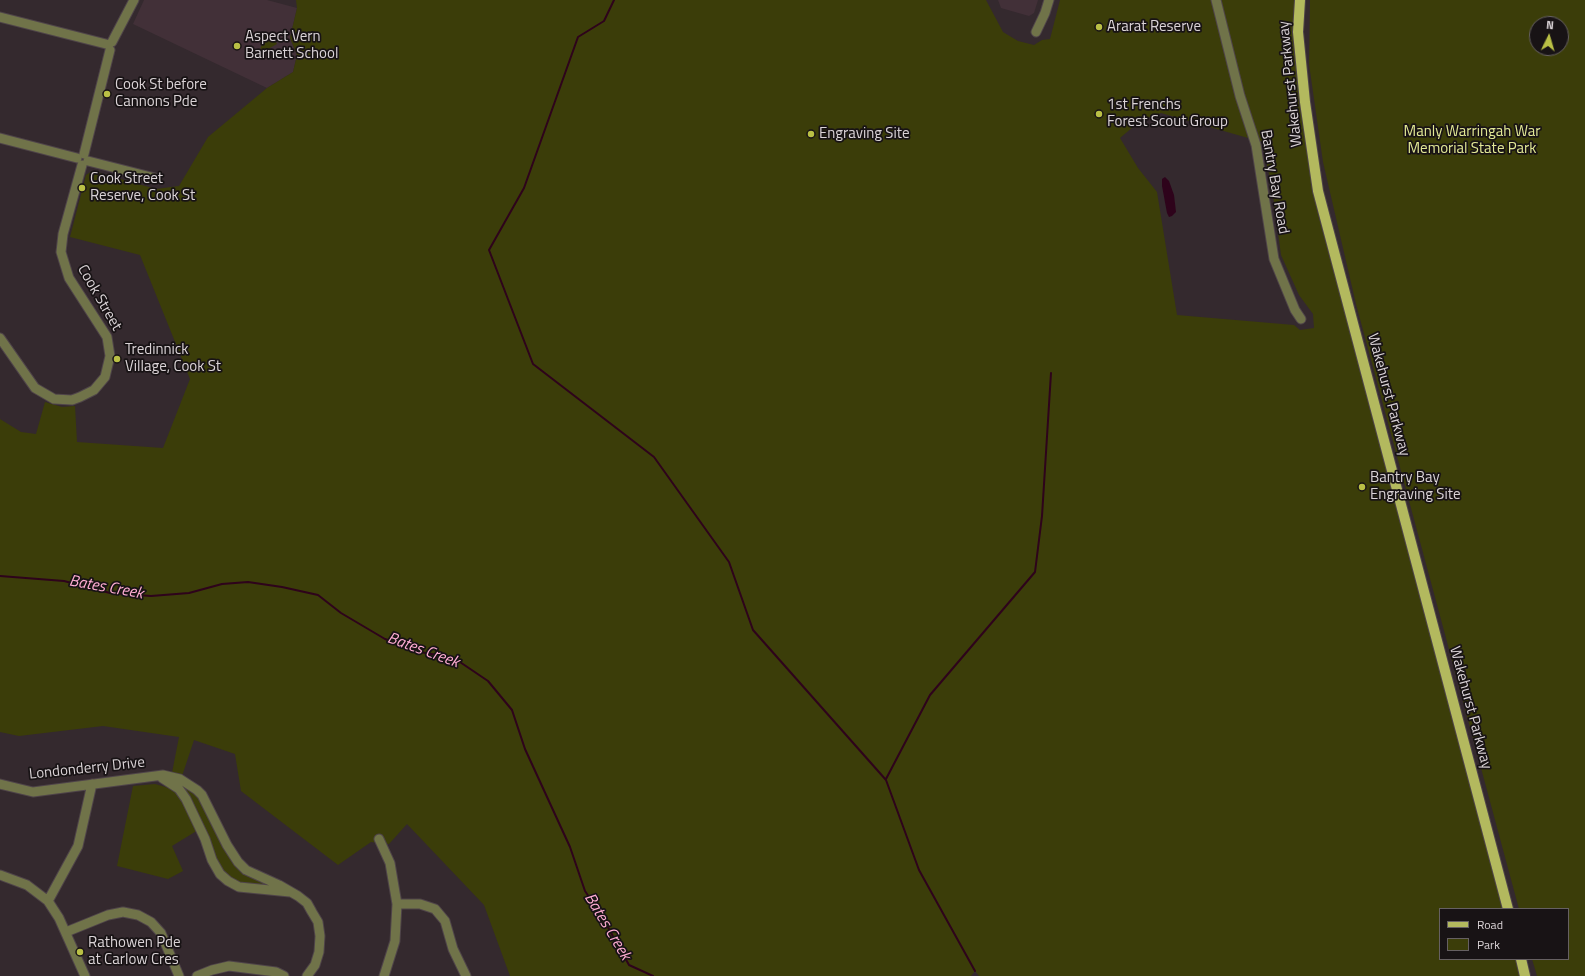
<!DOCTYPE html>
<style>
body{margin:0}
#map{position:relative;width:1585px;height:976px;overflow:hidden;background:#34292e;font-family:"Titillium Web",sans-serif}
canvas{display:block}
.legend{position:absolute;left:1439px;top:908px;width:130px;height:52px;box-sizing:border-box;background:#181315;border:1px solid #666062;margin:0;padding:5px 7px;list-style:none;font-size:12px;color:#dad3d6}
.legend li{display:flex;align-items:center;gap:8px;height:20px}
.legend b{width:20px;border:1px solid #666062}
.north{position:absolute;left:1529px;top:16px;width:40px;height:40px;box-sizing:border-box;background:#181315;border:1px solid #666062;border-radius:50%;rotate:5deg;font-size:11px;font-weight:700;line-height:16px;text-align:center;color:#dad3d6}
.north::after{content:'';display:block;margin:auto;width:14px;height:18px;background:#bac045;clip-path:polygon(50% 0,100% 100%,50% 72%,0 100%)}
</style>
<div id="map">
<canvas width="1585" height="976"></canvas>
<ul class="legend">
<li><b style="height:5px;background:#b3b95e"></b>Road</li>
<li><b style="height:11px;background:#3b3d09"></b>Park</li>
</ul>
<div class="north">N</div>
</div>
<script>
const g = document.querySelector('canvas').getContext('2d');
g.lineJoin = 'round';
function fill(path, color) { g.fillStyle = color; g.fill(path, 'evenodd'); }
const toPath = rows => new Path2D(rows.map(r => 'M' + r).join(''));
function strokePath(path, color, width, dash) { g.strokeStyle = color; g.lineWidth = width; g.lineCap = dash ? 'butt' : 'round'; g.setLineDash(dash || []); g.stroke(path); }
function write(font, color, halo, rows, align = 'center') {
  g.font = font + ' "Titillium Web",sans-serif'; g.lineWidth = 3.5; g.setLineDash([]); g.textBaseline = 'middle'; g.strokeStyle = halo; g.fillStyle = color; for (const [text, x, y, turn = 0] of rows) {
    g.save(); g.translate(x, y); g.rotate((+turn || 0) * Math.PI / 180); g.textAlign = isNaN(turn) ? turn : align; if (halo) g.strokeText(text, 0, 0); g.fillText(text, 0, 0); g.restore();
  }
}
fill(toPath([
 [144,0,267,0,297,8,290,38,297,55,293,72,267,88,133,24],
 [998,0,1038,0,1034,13,1029,16,1001,8]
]), '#423038');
fill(toPath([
 [296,0,986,0,1003,32,1018,41,1034,45,1042,40,1050,39,1060,0,1296,0,1302,113,1317,210,1430,629,1503,909,1440,909,1440,959,1516,959,1521,976,979,976,975,971,971,976,510,976,484,905,407,824,389,844,371,842,338,865,241,791,235,754,194,740,180,782,199,797,236,864,276,886,241,884,223,873,216,860,203,827,172,846,183,871,168,879,117,866,133,786,155,784,169,788,179,737,103,726,19,736,0,732,0,419,21,432,36,434,45,402,62,407,75,406,77,442,163,448,190,379,140,255,70,237,86,175,92,171,156,189,179,186,208,137,267,88,293,72,297,55,290,38,297,8],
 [1161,113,1262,142,1272,188,1281,255,1299,295,1313,314,1314,328,1300,330,1294,325,1177,315,1157,192,1138,168,1120,138,1140,121],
 [1310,0,1585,0,1585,976,1537,976,1532,959,1568,959,1568,909,1519,909,1356,304,1323,162,1309,64],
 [1537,24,1561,24,1561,48,1537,48],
 [265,33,273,37,277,44,259,54]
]), '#3b3d09');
fill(toPath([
 [1165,177,1169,181,1174,195,1176,212,1172,216,1169,217,1167,213,1162,186,1162,179]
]), '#2e031b');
strokePath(toPath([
 [614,0,604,21,578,37,524,188,489,250,533,364,654,457,729,562,753,630,886,780,919,870,975,971],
 [0,576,64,581,110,593,151,596,189,593,222,584,248,582,282,587,318,595,341,613,385,639,420,652,454,658,488,681,512,710,525,749,570,847,585,891,600,913,629,965,653,976],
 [886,779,930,695,1035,572,1042,516,1051,373]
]), '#2e031b', 2);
const minor = toPath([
 [1216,0,1240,96,1256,145,1274,259,1295,310,1301,319],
 [0,17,106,44],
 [1036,32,1045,13,1049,0],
 [112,42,134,0],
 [0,138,77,158],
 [84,154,110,50],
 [88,161,155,178],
 [0,338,35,388,54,399,72,400,80,397,94,390,105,377,110,356,107,337,69,278,61,252,63,234,82,165],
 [162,778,179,789,186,799,205,839,212,860,220,874,228,881,239,887,290,892],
 [0,784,33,792,163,775,180,779,197,790,202,795,227,845,238,862,246,870,279,885,298,896,307,903,312,912,318,922,320,936,319,952,315,965,307,976],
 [379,839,390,863,397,904,395,941,384,976],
 [0,875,27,885,48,901,59,918,85,976],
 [48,901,78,846,92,784],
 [397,904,420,904,435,909,445,921,453,949,466,976],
 [66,932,108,915,123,912,138,915,151,922,161,933,179,976],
 [197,976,212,970,229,966,276,972,284,976]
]);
const major = toPath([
 [1300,0,1298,32,1305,102,1318,191,1508,909],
 [1521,959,1525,976]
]);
strokePath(minor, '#4f4449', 11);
strokePath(major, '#4f4449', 12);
strokePath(minor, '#707349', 9);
strokePath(major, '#b3b95e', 10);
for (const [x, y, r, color] of [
 [1099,27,4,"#bac045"],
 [237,46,4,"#bac045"],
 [107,94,4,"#bac045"],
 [1099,114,4,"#bac045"],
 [811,134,4,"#bac045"],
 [82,188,4,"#bac045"],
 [117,359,4,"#bac045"],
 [1362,487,4,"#bac045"],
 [80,952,4,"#bac045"]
]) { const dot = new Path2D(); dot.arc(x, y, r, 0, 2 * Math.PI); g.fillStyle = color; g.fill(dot); strokePath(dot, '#181315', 1.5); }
write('15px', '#dad3d6', '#181315', [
 ["Ararat Reserve",1107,27],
 ["Aspect Vern",245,37],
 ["Barnett School",245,54],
 ["Cook St before",115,85],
 ["Cannons Pde",115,102],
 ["1st Frenchs",1107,105],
 ["Forest Scout Group",1107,122],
 ["Engraving Site",819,134],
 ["Cook Street",90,179],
 ["Reserve, Cook St",90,196],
 ["Tredinnick",125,350],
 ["Village, Cook St",125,367],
 ["Bantry Bay",1370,478],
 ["Engraving Site",1370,495],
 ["Rathowen Pde",88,943],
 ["at Carlow Cres",88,960]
], 'left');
write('15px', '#dad3d6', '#181315', [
 ["Wakehurst Parkway",1291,84,-96],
 ["Bantry Bay Road",1274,182,80],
 ["Cook Street",99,298,60],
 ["Wakehurst Parkway",1388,395,75],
 ["Wakehurst Parkway",1470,708,75],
 ["Londonderry Drive",87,769,-6]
]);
write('15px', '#e2e895', '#181315', [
 ["Manly Warringah War",1472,132],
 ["Memorial State Park",1472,149]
]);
write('italic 16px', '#ffadd3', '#181315', [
 ["Bates Creek",106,588,10],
 ["Bates Creek",423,651,20],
 ["Bates Creek",607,927,59]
]);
</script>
